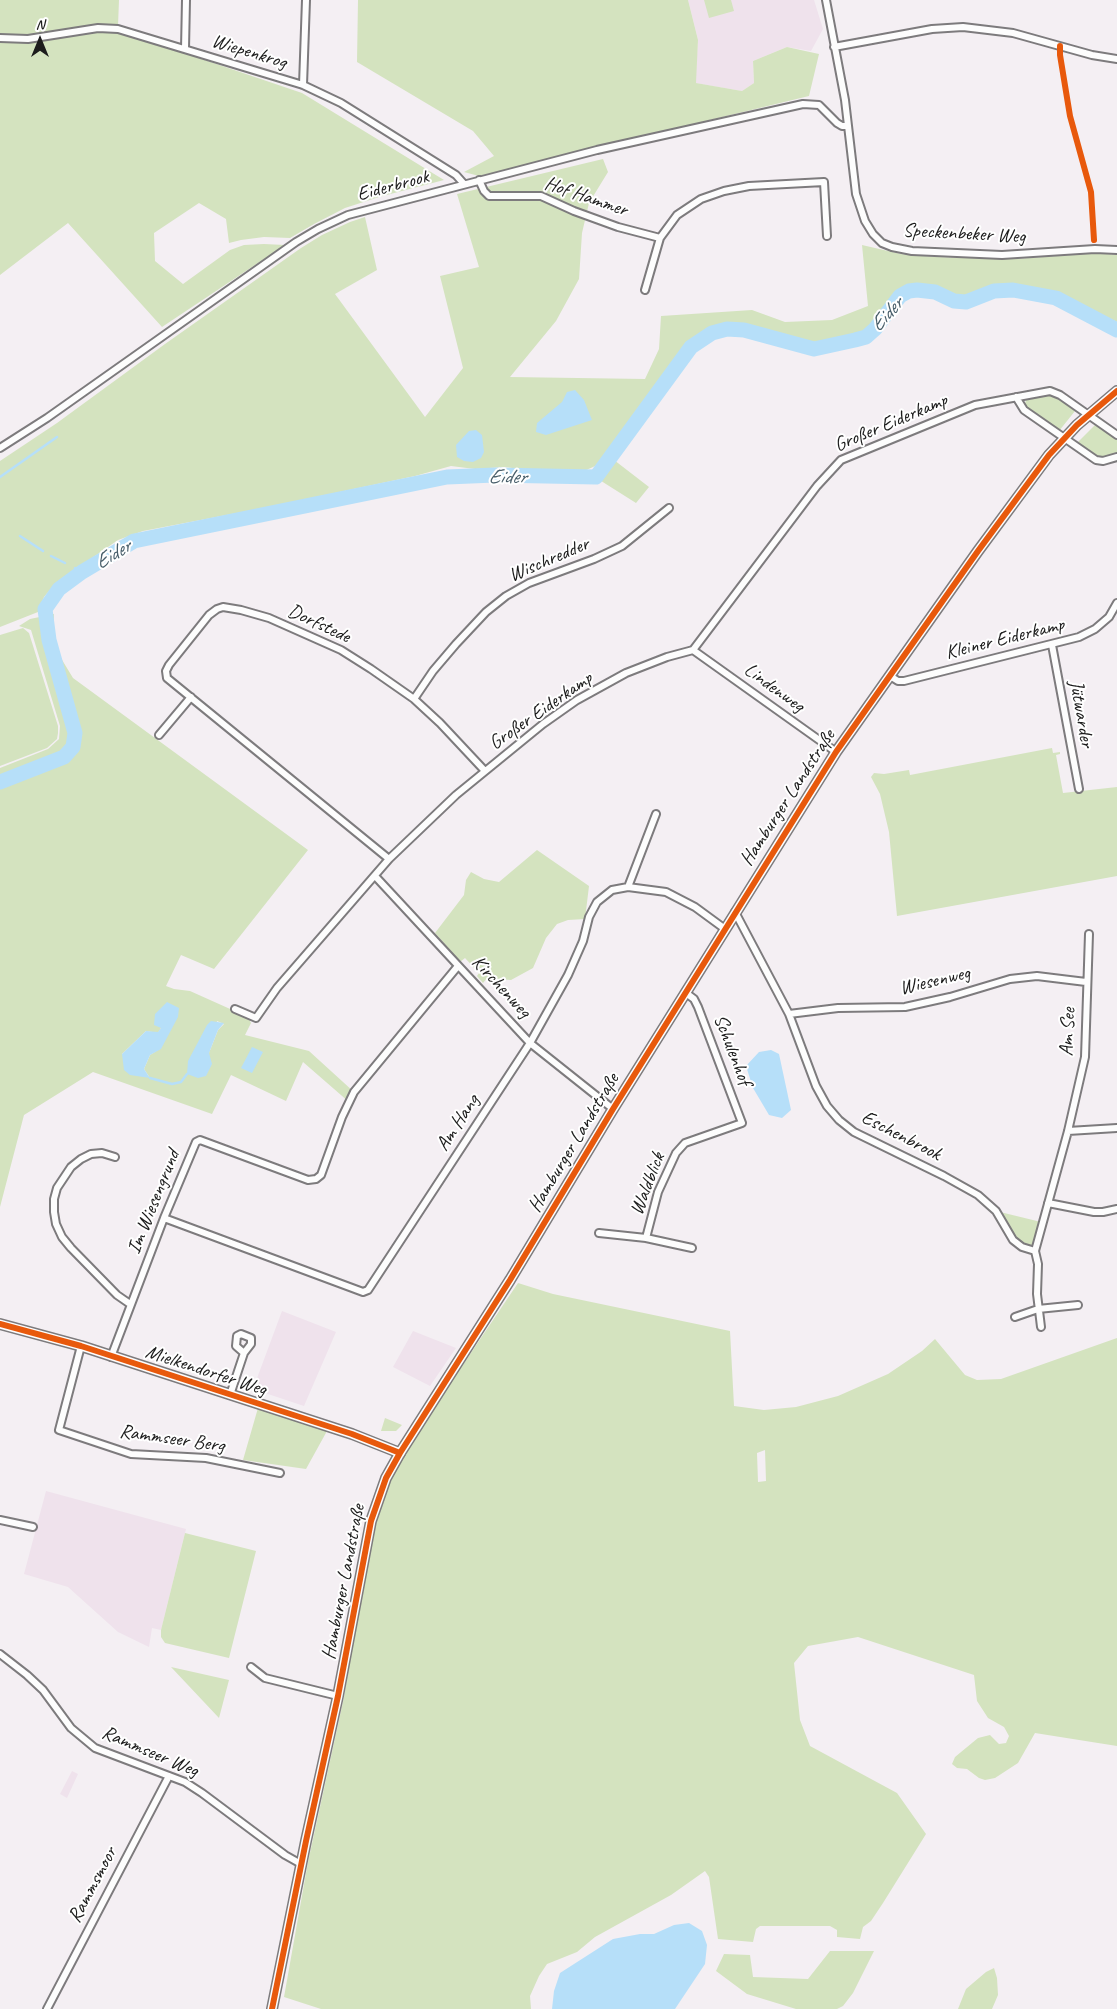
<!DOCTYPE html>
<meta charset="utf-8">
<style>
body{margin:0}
#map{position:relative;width:1117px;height:2009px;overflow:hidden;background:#f4eff3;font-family:Caveat,sans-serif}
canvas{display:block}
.north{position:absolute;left:15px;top:15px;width:50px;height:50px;-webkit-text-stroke:4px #fff;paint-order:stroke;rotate:0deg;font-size:14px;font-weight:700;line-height:20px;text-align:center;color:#1c1c1c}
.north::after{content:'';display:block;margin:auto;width:18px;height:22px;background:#1c1c1c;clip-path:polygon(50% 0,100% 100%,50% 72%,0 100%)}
</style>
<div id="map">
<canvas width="1117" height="2009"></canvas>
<div class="north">N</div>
</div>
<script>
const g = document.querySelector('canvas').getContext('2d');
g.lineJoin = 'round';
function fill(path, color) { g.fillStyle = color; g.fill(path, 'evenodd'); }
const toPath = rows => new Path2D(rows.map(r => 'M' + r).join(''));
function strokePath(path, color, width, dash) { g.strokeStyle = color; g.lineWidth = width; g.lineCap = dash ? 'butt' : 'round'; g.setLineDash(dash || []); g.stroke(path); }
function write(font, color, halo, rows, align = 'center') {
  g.font = font + ' Caveat,sans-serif'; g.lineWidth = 4; g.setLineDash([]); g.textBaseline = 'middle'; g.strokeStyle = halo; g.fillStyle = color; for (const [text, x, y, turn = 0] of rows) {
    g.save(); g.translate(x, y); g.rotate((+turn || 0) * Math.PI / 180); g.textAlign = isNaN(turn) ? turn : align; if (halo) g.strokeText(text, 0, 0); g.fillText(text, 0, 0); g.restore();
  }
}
fill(toPath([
 [688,0,814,0,823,29,811,51,787,47,753,61,754,83,742,91,695,83,698,40],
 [282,1311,336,1332,304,1406,253,1389],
 [413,1331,456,1348,430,1386,393,1367],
 [46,1491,186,1529,161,1630,152,1628,149,1647,118,1632,68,1587,24,1574],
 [72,1771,78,1774,67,1798,60,1794]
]), '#efe2ec');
fill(toPath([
 [0,0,119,0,118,26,103,25,29,36,5,35,0,33],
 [358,0,688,0,698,40,696,83,742,91,754,83,753,61,787,47,819,54,809,96,479,176,464,172,494,156,473,131,357,62],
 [704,0,731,0,734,11,709,18],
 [103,30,115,31,184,53,302,93,444,180,379,197,345,208,314,224,290,238,264,237,241,240,229,243,226,219,199,203,154,233,155,261,183,284,230,250,244,245,264,244,285,245,162,327,68,223,0,275,0,42,30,42],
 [603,159,608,172,589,203,582,233,579,279,556,321,510,377,645,379,659,349,661,316,752,310,785,322,832,320,868,306,862,245,901,254,937,257,1015,259,1097,253,1117,255,1117,322,1058,293,997,285,967,297,956,295,936,286,919,284,894,293,868,329,838,340,815,343,748,325,727,324,711,327,687,344,676,356,601,463,593,467,584,471,533,471,505,467,475,469,451,466,415,476,269,507,143,531,118,540,56,583,44,597,38,612,0,627,0,461,57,423,165,344,301,248,322,235,350,222,365,217,377,270,335,294,425,417,463,368,440,276,479,267,457,194],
 [1046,395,1056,397,1075,411,1059,431,1024,406,1027,398],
 [1095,425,1117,440,1117,454,1103,457,1098,457,1077,443],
 [614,460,649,487,636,503,598,479],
 [54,614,53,645,73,678,308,850,214,969,181,955,166,986,174,989,190,991,248,1017,251,1023,245,1035,309,1051,354,1092,349,1102,303,1062,286,1101,231,1075,212,1114,93,1072,24,1115,0,1207,0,768,48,749,59,739,60,726,31,630,19,626,30,619],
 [217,1021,224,1024,218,1030,209,1053],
 [161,1028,161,1048,150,1055,144,1069,150,1078,122,1054,146,1031,158,1033],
 [23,628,29,633,58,726,58,733,57,739,47,748,0,766,0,635],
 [1052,748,1053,753,1060,752,1060,754,1056,755,1063,793,1117,787,1117,876,897,916,889,832,880,794,871,777,874,773,884,774,909,770,910,775],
 [537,850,589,886,585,919,568,920,557,924,546,938,533,968,511,980,487,978,483,983,477,976,479,973,465,958,460,962,435,933,464,895,466,880,471,872,484,879,499,882],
 [996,1211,1041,1222,1035,1251,1013,1240],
 [518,1283,553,1294,730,1331,734,1406,764,1410,796,1407,838,1396,888,1374,922,1351,935,1339,965,1375,977,1380,1001,1379,1117,1338,1117,1746,1035,1733,1018,1763,995,1778,985,1780,979,1778,967,1769,957,1768,952,1764,955,1757,978,1738,990,1735,999,1744,1006,1743,1009,1736,1004,1727,988,1718,977,1701,974,1675,858,1637,808,1646,794,1663,800,1720,810,1746,897,1793,926,1834,883,1903,871,1921,863,1927,860,1939,837,1937,837,1930,830,1926,760,1926,756,1929,753,1942,718,1939,709,1877,705,1871,671,1895,595,1937,577,1952,547,1964,539,1976,530,1996,531,2009,321,2009,284,1997,308,1862,344,1697,372,1522,380,1498,400,1458],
 [765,1450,766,1481,758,1482,757,1453],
 [258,1408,327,1431,306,1469,243,1460],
 [385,1418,402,1425,396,1431,381,1431],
 [185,1533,256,1551,229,1658,165,1643,161,1637,161,1630],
 [171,1667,229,1680,219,1718],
 [830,1951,874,1951,853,1993,843,2006,837,2009,796,2009,747,1994,716,1971,724,1954,750,1955,753,1977,808,1979],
 [994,1968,997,1978,998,1995,992,2009,958,2009,966,1989,986,1972]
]), '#d4e3bf');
fill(toPath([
 [575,390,584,400,592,420,546,435,536,432,537,423,562,402,567,392],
 [476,430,482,435,484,452,481,458,473,462,464,461,457,457,456,445,469,431],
 [167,1002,179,1008,178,1017,161,1049,150,1055,144,1069,150,1078,130,1075,124,1070,122,1054,146,1031,158,1032,161,1028,154,1025,155,1014],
 [211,1021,224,1023,218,1030,209,1053,212,1064,206,1076,198,1078,187,1074,188,1061,207,1025],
 [252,1047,263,1052,252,1073,241,1068],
 [771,1050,779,1054,791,1110,782,1118,769,1115,753,1088,746,1066,759,1052],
 [689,1923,702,1931,707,1945,705,1964,675,2009,552,2009,554,1991,560,1973,613,1939,640,1934,654,1934,674,1925]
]), '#b6dff9');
strokePath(toPath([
 [0,477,57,437],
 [20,536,43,551],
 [51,556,65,563],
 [75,568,82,572],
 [150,1078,172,1084,181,1082,187,1074]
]), '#b6dff9', 2.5);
strokePath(toPath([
 [0,782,64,757,73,747,75,733,49,640,45,609,59,589,82,572,134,541,447,477,495,475,596,477,691,347,712,333,727,329,744,330,814,349,855,340,866,337,875,329,900,296,909,291,917,290,935,292,954,301,966,302,994,291,1013,290,1056,298,1117,330]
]), '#b6dff9', 15);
const minor = toPath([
 [826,0,845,100,856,194,865,221,873,234,882,243,892,247,912,251,1002,255,1095,249,1117,250],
 [0,38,28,39,98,28,118,29,303,85,341,103,456,175,464,184],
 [834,47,932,29,963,27,1013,33,1092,55,1117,59],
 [185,49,186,0],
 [303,85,306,0],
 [479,180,484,191,489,196,541,196,574,211,618,227,660,238],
 [645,290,660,238,677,215,701,199,724,191,749,186,824,182,827,236],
 [1016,397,1024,410,1096,460,1103,461,1117,457],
 [0,448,47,418,296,242,318,229,348,215,597,150,803,104,819,105,837,123,842,126,848,126],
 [1052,645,1079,789],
 [693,650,836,752],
 [890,676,898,681,904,681,1079,637,1095,629,1109,617,1117,603],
 [414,699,433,671,456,644,486,612,506,596,529,583,594,559,622,546,669,508],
 [159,735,191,697],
 [389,859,167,678,166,671,169,665,209,615,217,609,223,607,241,610,269,618,341,650,371,669,414,699,440,723,485,771],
 [375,876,530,1043,613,1109],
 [628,887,656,814],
 [735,912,789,1014,816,1086,827,1106,839,1120,854,1132,944,1176,978,1195,996,1211,1013,1240,1022,1247,1035,1251],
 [235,1009,256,1018,277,988,389,859,456,795,543,724,577,700,626,673,667,657,693,650,817,486,841,460,975,405,1050,391,1060,395,1117,435],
 [789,1014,838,1008,905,1007,950,997,1010,979,1037,976,1086,982],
 [1068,1131,1117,1128],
 [115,1157,102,1153,91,1154,81,1159,71,1167,57,1188,54,1199,54,1212,56,1224,62,1237,71,1248,117,1295,130,1304],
 [1048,1203,1094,1212,1103,1212,1117,1209],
 [164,1218,363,1292,368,1290,530,1043,568,975,583,941,589,917,597,902,612,890,628,887,666,892,695,907,725,929],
 [599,1233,646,1238,692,1248],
 [646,1238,658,1192,676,1153,685,1143,742,1123,698,1007,694,999,686,993],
 [1015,1317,1038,1309,1078,1305],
 [1041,1327,1037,1294,1038,1264,1035,1251,1068,1131,1085,1057,1089,934],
 [81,1346,59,1430,131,1454,206,1458,280,1473],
 [111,1357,164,1218,196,1142,200,1140,308,1180,316,1179,321,1175,342,1117,354,1092,458,966],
 [230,1395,244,1353,251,1344,251,1338,241,1334,237,1336,236,1346,244,1353],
 [0,1520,33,1527],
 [0,1654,27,1675,43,1690,71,1728,95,1748,185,1782,202,1793,285,1855,301,1864],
 [251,1667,265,1678,338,1696],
 [47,2009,169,1776]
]);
const tertiary = toPath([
 [0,1324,81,1346,352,1434,400,1453]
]);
const secondary = toPath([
 [272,2009,306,1841,338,1696,371,1521,386,1478,400,1453,510,1280,613,1109,836,752,978,551,1049,455,1077,425,1117,391]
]);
strokePath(minor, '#7d7b7d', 10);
strokePath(tertiary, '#7d7b7d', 12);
strokePath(secondary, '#7d7b7d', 12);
strokePath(minor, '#fdfdfd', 6);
strokePath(tertiary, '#fdfdfd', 9);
strokePath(secondary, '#fdfdfd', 9);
strokePath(toPath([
 [1060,46,1060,55,1070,116,1091,192,1094,240],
 [0,1324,81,1346,352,1434,400,1453],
 [272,2009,306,1841,338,1696,371,1521,386,1478,400,1453,510,1280,613,1109,836,752,978,551,1049,455,1077,425,1117,391]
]), '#e8590c', 6);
write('20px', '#1c1c1c', '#fff', [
 ["Wiepenkrog",249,52,17],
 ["Eiderbrook",393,186,-15],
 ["Hof Hammer",586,197,19],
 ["Speckenbeker Weg",964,234,3],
 ["Großer Eiderkamp",891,423,-23],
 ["Wischredder",549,560,-23],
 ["Dorfstede",319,624,25],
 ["Kleiner Eiderkamp",1005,639,-14],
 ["Lindenweg",774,688,36],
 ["Großer Eiderkamp",541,711,-35],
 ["Jütwarder",1081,714,80],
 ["Hamburger Landstraße",788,798,-57],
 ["Wiesenweg",935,981,-13],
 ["Kirchenweg",501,987,47],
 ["Am See",1068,1032,-87],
 ["Schulenhof",732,1050,69],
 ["Am Hang",458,1123,-57],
 ["Eschenbrook",901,1136,27],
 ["Hamburger Landstraße",574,1143,-59],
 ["Waldblick",648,1184,-69],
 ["Im Wiesengrund",154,1202,-68],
 ["Mielkendorfer Weg",206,1371,18],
 ["Rammseer Berg",172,1439,8],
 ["Hamburger Landstraße",344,1582,-79],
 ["Rammseer Weg",150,1752,23],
 ["Rammsmoor",93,1885,-62]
]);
write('italic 21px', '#485e6a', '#fff', [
 ["Eider",887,315,-47],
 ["Eider",507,477],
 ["Eider",113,555,-31]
]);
</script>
